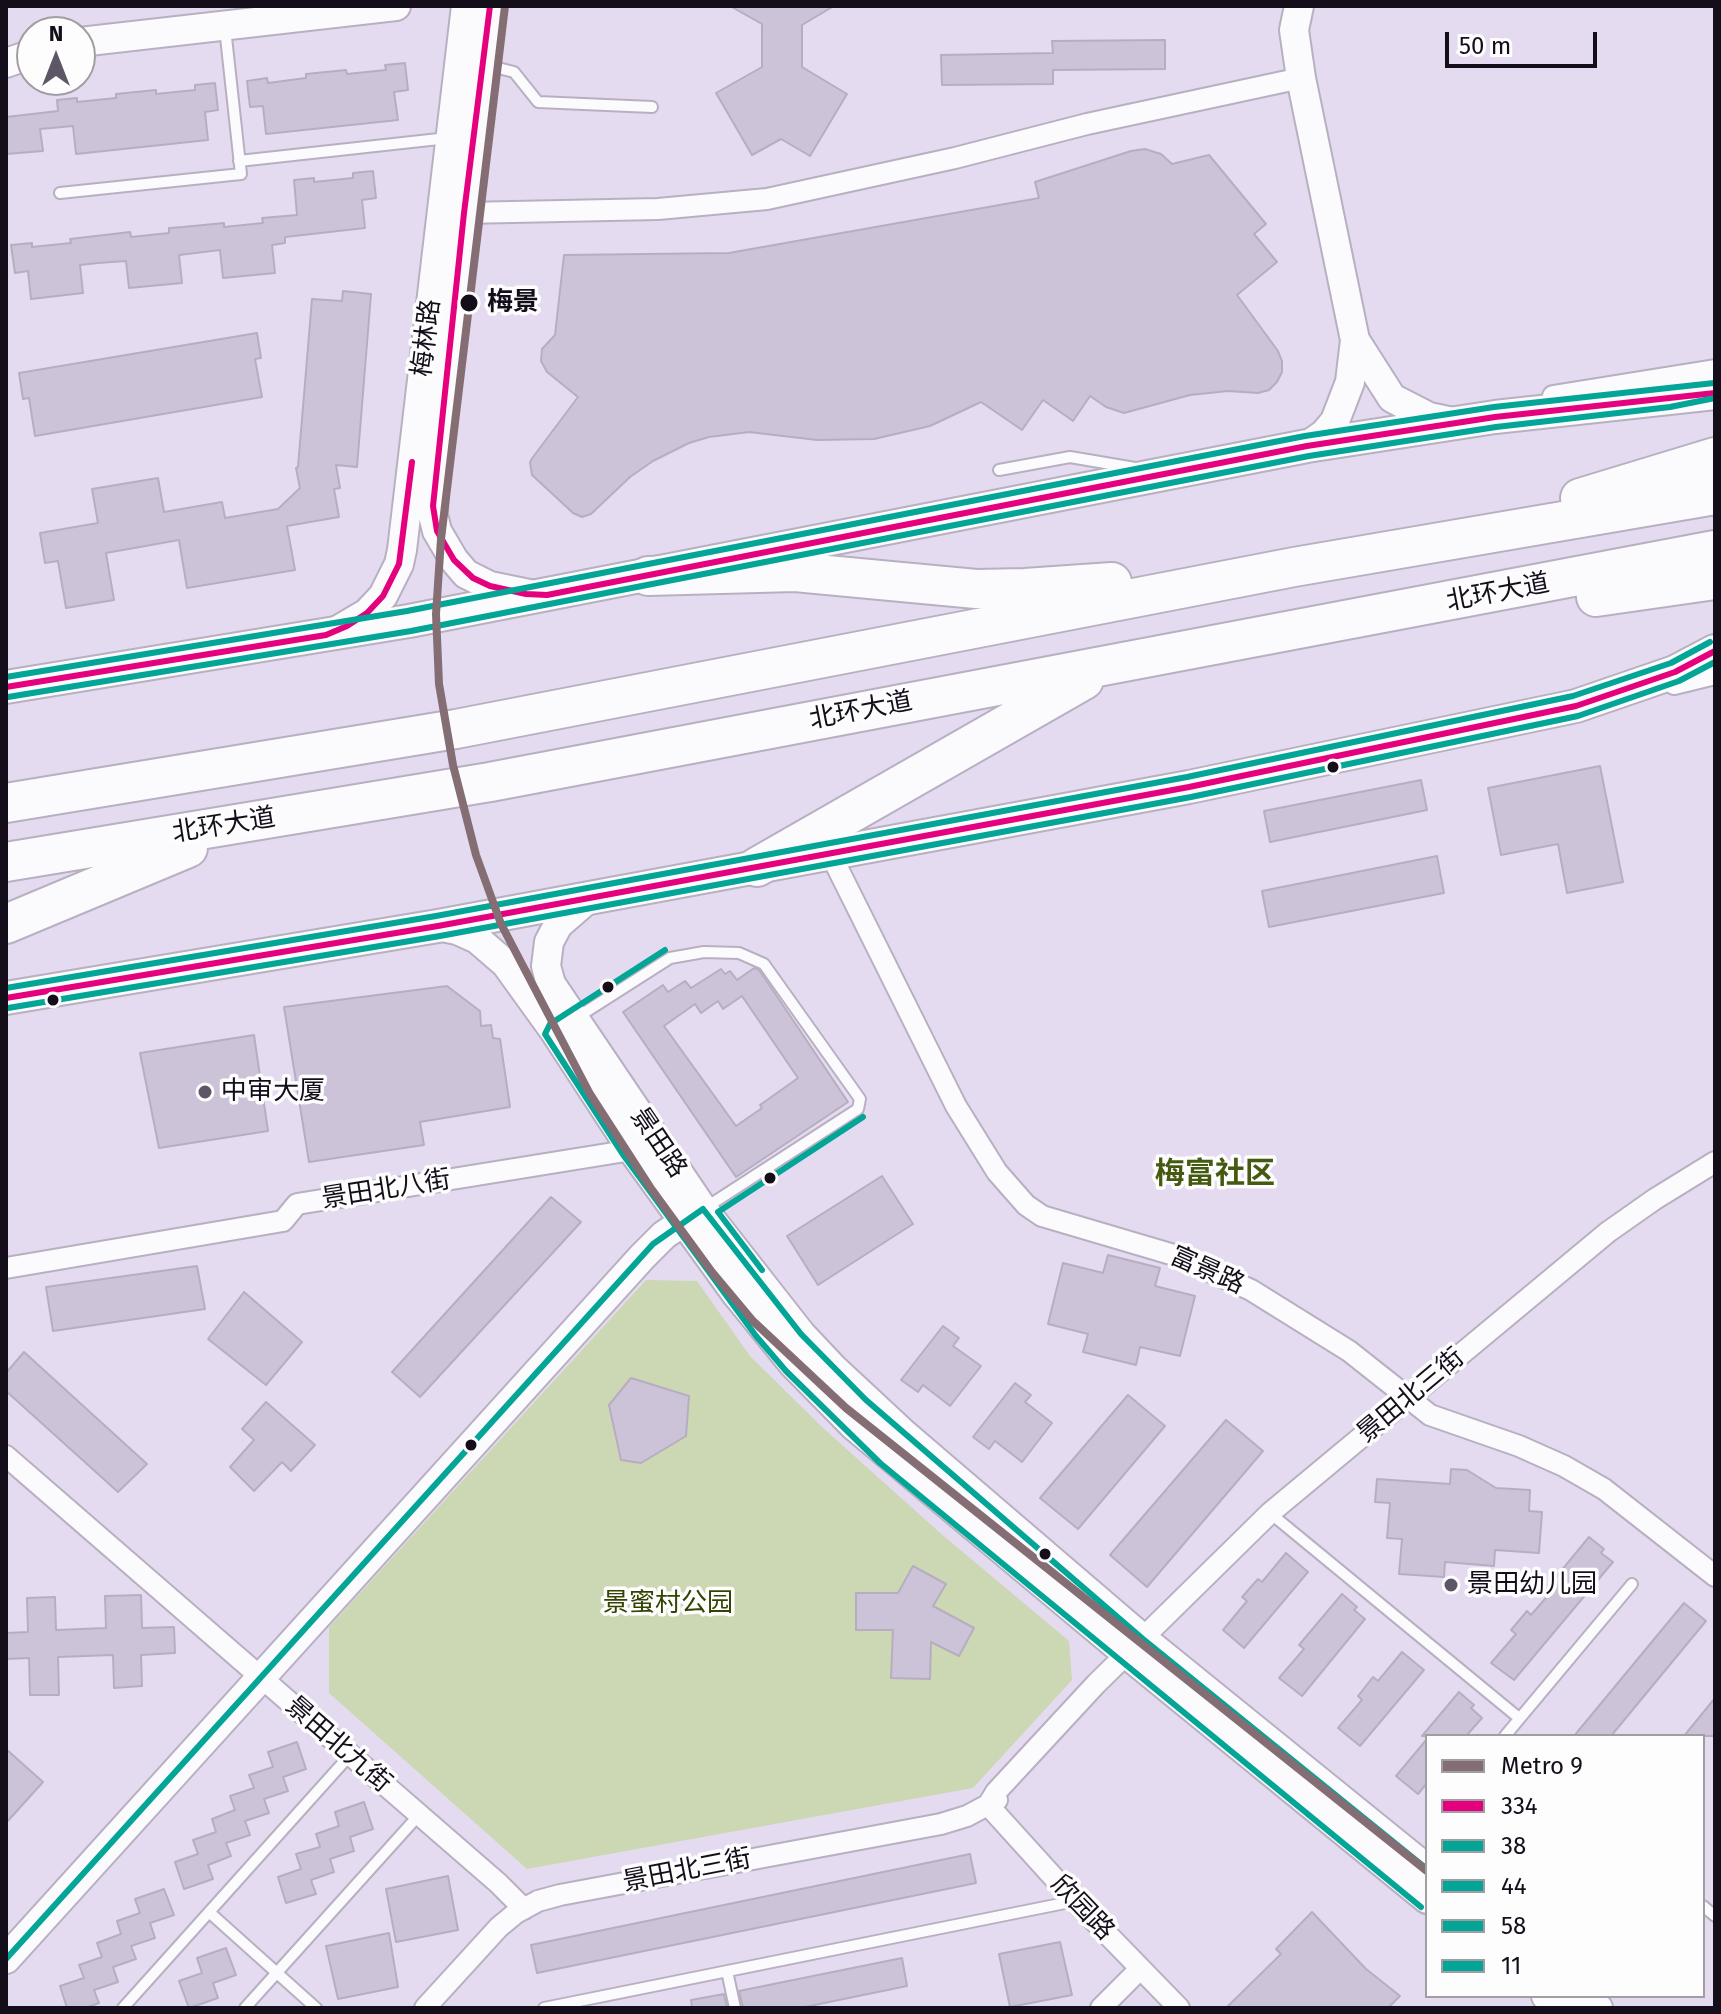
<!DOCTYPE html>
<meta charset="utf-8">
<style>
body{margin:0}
#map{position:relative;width:1721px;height:2014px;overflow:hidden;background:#e5dbf1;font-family:"Fira Sans",sans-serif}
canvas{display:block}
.frame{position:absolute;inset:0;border:8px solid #140e1b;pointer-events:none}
.legend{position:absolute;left:1425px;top:1734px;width:280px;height:264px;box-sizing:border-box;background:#fdfdfd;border:2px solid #a09da3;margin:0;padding:10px 14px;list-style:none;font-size:24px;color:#140e1b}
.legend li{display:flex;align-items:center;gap:16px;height:40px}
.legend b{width:40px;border:2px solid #a09da3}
.north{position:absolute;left:16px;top:16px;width:80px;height:80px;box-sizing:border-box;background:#fdfdfd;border:2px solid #a09da3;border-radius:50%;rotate:0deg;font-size:22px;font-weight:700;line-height:32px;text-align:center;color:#140e1b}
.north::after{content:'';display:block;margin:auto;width:28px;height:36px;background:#5d5666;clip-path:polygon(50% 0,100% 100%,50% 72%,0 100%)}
.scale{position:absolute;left:1445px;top:32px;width:152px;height:36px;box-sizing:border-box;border:4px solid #140e1b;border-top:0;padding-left:10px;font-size:24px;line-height:28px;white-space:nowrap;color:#140e1b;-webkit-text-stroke:6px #fdfdfd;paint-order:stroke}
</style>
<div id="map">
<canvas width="1721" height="2014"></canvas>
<div class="frame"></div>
<ul class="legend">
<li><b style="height:10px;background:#846e74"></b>Metro 9</li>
<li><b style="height:10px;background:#e5007d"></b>334</li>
<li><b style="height:10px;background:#02a596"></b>38</li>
<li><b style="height:10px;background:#02a596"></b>44</li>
<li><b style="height:10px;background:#02a596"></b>58</li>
<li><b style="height:10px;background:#02a596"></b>11</li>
</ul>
<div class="north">N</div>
<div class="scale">50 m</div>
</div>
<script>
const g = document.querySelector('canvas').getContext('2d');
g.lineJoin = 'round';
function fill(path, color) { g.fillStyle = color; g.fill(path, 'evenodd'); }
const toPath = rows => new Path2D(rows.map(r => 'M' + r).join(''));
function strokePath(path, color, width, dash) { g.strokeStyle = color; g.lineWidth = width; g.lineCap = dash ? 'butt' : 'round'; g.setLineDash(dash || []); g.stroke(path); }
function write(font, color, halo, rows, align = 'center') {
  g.font = font + ' "Fira Sans","Noto Sans SC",sans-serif'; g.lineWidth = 7; g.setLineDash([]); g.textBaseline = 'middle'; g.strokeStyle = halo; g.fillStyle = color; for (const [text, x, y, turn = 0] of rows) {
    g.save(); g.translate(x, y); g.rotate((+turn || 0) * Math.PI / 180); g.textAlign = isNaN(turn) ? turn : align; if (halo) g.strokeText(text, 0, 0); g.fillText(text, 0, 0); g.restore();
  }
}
fill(toPath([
 [646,1280,697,1281,750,1356,822,1427,939,1532,1069,1641,1072,1680,973,1788,527,1869,329,1693,329,1627]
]), '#ccd7b4');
const building = toPath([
 [730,6,834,6,802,25,802,67,847,94,810,156,781,139,752,155,716,93,762,67,762,24,730,6],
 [1165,40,1165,69,1053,70,1053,84,942,85,941,55,1053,53,1052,41,1165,40],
 [405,63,408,90,394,92,398,120,266,134,263,106,250,107,247,81,267,78,268,83,306,78,306,74,346,70,347,74,386,70,385,65,405,63],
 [215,83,218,110,205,112,208,140,76,154,73,126,40,129,43,151,6,154,6,117,58,111,57,100,77,98,77,102,116,98,116,94,156,90,156,94,195,90,195,85,215,83],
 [1145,149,1161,154,1172,164,1209,155,1266,224,1254,234,1277,262,1237,295,1278,351,1282,361,1282,372,1277,382,1269,390,1258,393,1228,391,1190,395,1124,413,1106,407,1090,396,1073,421,1043,400,1022,430,981,402,930,426,874,439,817,440,749,432,709,437,689,443,653,461,630,477,591,514,582,517,573,513,532,475,530,462,533,457,578,397,547,372,541,361,542,349,555,335,564,255,729,253,1039,198,1035,182,1131,151,1145,149],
 [373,171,376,198,362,200,365,228,285,237,285,243,272,245,275,273,223,278,220,250,179,255,182,283,129,288,126,261,98,263,80,265,83,293,31,299,28,271,15,273,11,245,32,243,32,247,71,243,70,239,130,232,131,237,169,233,169,228,183,227,224,223,224,227,263,223,262,218,297,215,294,180,314,178,314,182,353,178,353,173,373,171],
 [343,291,371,294,357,467,336,465,340,488,334,489,339,517,287,526,295,570,187,588,179,540,106,553,114,600,66,608,58,561,45,563,40,533,98,523,92,489,158,478,164,512,222,502,225,518,278,509,300,488,296,468,298,467,312,299,342,301,343,291],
 [257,333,261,358,255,359,262,397,35,436,29,398,23,399,19,373,257,333],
 [1600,766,1623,882,1567,893,1558,844,1501,855,1488,788,1600,766],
 [1421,780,1427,810,1270,842,1264,811,1421,780],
 [1437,856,1444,893,1269,927,1262,891,1437,856],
 [754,968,759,970,772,989,848,1102,736,1177,623,1012,663,985,668,992,685,981,691,988,721,969,725,974,730,971,737,980,754,968],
 [742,996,798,1078,760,1105,762,1108,736,1126,664,1026,695,1004,701,1013,718,1001,723,1009,742,996],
 [447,986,480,1011,481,1026,491,1025,493,1038,500,1039,510,1107,420,1122,424,1145,309,1162,284,1007,447,986],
 [254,1035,268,1131,159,1148,140,1053,254,1035],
 [882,1176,913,1224,818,1285,787,1236,882,1176],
 [551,1197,581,1222,420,1397,392,1372,551,1197],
 [1108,1255,1160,1268,1155,1286,1195,1296,1180,1356,1140,1347,1136,1365,1083,1352,1088,1334,1048,1324,1063,1263,1103,1273,1108,1255],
 [197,1266,205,1309,53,1331,46,1287,197,1266],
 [244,1292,302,1342,266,1385,208,1339,244,1292],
 [943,1326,959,1338,953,1346,981,1366,950,1406,923,1385,918,1392,901,1380,943,1326],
 [24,1352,147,1464,118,1492,6,1391,6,1373,24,1352],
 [631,1378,689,1396,686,1436,641,1463,621,1460,609,1405,631,1378],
 [1015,1383,1031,1395,1025,1402,1052,1423,1022,1462,995,1441,989,1449,973,1437,1015,1383],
 [1128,1395,1165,1426,1078,1529,1040,1498,1128,1395],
 [266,1402,315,1445,291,1471,282,1462,254,1491,230,1467,254,1440,242,1429,266,1402],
 [1226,1420,1263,1451,1147,1587,1110,1555,1226,1420],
 [1451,1469,1467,1470,1496,1488,1530,1490,1529,1511,1542,1512,1539,1553,1495,1550,1494,1566,1445,1562,1444,1577,1399,1574,1402,1539,1387,1538,1390,1503,1375,1502,1377,1479,1450,1484,1451,1469],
 [1589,1537,1604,1549,1601,1553,1613,1562,1514,1680,1491,1663,1516,1634,1511,1630,1527,1611,1531,1615,1551,1592,1547,1588,1589,1537],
 [1286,1553,1308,1572,1244,1648,1223,1630,1247,1601,1242,1597,1258,1579,1262,1582,1286,1553],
 [913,1566,946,1584,933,1606,974,1628,959,1656,931,1642,930,1679,891,1678,893,1630,856,1630,856,1593,898,1593,913,1566],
 [1342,1594,1357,1607,1354,1610,1365,1619,1302,1696,1279,1678,1304,1649,1299,1645,1342,1594],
 [141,1595,142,1628,174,1627,175,1653,141,1655,142,1686,114,1688,113,1655,58,1657,59,1695,30,1695,29,1658,6,1659,6,1633,28,1632,27,1598,55,1597,56,1630,106,1628,105,1596,141,1595],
 [1684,1603,1706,1621,1611,1736,1574,1736,1684,1603],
 [1402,1652,1424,1670,1360,1746,1338,1728,1362,1700,1358,1696,1373,1677,1378,1681,1402,1652],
 [1459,1692,1474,1705,1471,1708,1482,1718,1466,1736,1422,1736,1459,1692],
 [1715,1698,1715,1736,1684,1736,1715,1698],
 [1427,1739,1427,1783,1418,1794,1396,1776,1427,1739],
 [297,1742,306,1769,283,1777,288,1791,264,1799,269,1813,245,1821,250,1835,226,1843,231,1856,208,1865,213,1879,184,1889,175,1862,198,1854,193,1840,216,1832,212,1819,235,1810,230,1796,254,1788,249,1775,273,1767,268,1752,297,1742],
 [6,1749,43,1782,6,1823,6,1749],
 [364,1802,373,1829,350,1837,354,1851,330,1859,334,1872,311,1880,316,1894,286,1903,278,1877,301,1869,296,1854,320,1847,316,1834,339,1826,335,1812,364,1802],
 [970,1854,976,1883,537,1973,531,1945,970,1854],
 [448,1876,458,1930,396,1942,386,1889,448,1876],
 [164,1889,174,1915,150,1923,155,1938,131,1946,136,1959,113,1967,118,1982,94,1990,99,2003,85,2008,67,2008,60,1986,84,1978,79,1965,102,1957,97,1943,121,1934,117,1921,140,1913,135,1899,164,1889],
 [1312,1912,1366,1969,1400,1996,1388,2008,1226,2008,1281,1954,1276,1949,1312,1912],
 [389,1933,398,1987,338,1999,326,1946,389,1933],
 [1060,1942,1072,1995,1010,2007,999,1954,1060,1942],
 [226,1948,236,1975,213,1983,218,1998,189,2008,179,1981,202,1973,197,1958,226,1948],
 [902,1958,907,1986,800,2008,743,2008,739,1991,902,1958],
 [724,1994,727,2008,692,2008,691,2000,724,1994]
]);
fill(building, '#cdc3d9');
strokePath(building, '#b6aec0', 2);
const lane = toPath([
 [486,65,514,72,538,102,652,107],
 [239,161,448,138],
 [60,193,241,174,225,28],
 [999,470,1070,457,1135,468],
 [576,1018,670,958,704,952,739,953,764,964,860,1099,858,1109,705,1208],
 [1270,1513,1519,1718],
 [1505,1736,1632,1584],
 [1703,1906,1715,1916],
 [209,1912,316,2008],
 [727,1971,735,2008],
 [123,2008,350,1755],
 [245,2008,418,1816],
 [544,2008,1075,1901]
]);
const street = toPath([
 [464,213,658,209,767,199,955,158,1087,124,1301,78],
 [1553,396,1715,370],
 [1674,684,1715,674],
 [830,853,956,1106,997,1172,1026,1205,1042,1216,1174,1255,1251,1290,1349,1351,1430,1415,1519,1446,1564,1466,1604,1489,1715,1576],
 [6,1268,283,1221,297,1204,632,1150],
 [6,1456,498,1883,524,1909],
 [988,1805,996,1792,1096,1684,1270,1513,1608,1232,1655,1199,1715,1162],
 [988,1805,1075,1901,1179,2008],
 [425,2008,499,1927,516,1913,538,1901,560,1895,941,1824,967,1816,997,1800],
 [1101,2008,1140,1969]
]);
const secondary = toPath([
 [490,6,434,479,433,515,437,531,454,560,466,574,490,586,534,595],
 [1299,6,1294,30,1301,78,1355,340,1350,382,1335,421,1324,434,1307,446],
 [80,42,396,6],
 [6,63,32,54],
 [1355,340,1392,398,1429,417,1453,422],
 [338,630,367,613,383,596,399,564,402,550,466,6],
 [589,898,558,925,549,942,546,966,551,984,703,1209,801,1334,834,1369,905,1435,1143,1639,1427,1869],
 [438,926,457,930,477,939,506,964,555,1032,632,1150,737,1295,793,1364,854,1426,1128,1655,1427,1899],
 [6,1959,642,1257,664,1235,698,1212],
 [1546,1996,1561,2008],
 [1583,1996,1598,2008]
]);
const primary = toPath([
 [6,687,409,621,1307,446,1495,417,1715,393],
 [6,998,438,926,1189,787,1576,706,1675,672,1715,651]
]);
const highway = toPath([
 [1580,498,1715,457],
 [648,576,795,572,976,589,1025,588,1112,582],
 [1596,597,1715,580],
 [6,803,456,729,1294,567,1715,495],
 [6,862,490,782,1715,550],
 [757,867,1084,680],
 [6,924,188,848]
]);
strokePath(lane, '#b8b0c1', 14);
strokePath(street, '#b8b0c1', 24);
strokePath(secondary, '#b8b0c1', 32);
strokePath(primary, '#b8b0c1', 36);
strokePath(highway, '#b8b0c1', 42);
strokePath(lane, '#fbfafd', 10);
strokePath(street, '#fbfafd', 20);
strokePath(secondary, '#fbfafd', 28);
strokePath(primary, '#fbfafd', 32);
strokePath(highway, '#fbfafd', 38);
strokePath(toPath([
 [490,6,464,213,433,506,437,531,454,560,473,578,490,586,526,594,547,595,1307,446,1495,417,1715,393],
 [6,687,326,635,347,626,367,613,383,596,399,564,412,462],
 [6,998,438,926,1189,787,1576,706,1675,672,1715,651]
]), '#e5007d', 6);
strokePath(toPath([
 [6,1959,653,1244,703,1209,801,1334,866,1400,1143,1639,1427,1869]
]), '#02a596', 6);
strokePath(toPath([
 [8,697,411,631,1309,456,1496,427,1670,407,1715,398],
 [8,1008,440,936,1191,797,1578,716,1679,681,1715,662]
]), '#02a596', 6);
strokePath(toPath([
 [6,677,407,611,1305,436,1494,407,1714,383],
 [6,988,436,916,1187,777,1573,696,1671,663,1710,642]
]), '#02a596', 6);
strokePath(toPath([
 [665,950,550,1024,545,1034,624,1156,756,1336,786,1371,880,1463,1421,1907],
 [762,1270,718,1212,863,1117]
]), '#02a596', 6);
strokePath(toPath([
 [505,6,441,539,436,614,439,684,453,765,476,855,501,924,590,1094,650,1187,712,1272,753,1321,846,1408,1427,1871]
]), '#846e74', 8);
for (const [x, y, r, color] of [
 [469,303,10,"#140e1b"],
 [1333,767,7,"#140e1b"],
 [608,987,7,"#140e1b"],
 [53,1000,7,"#140e1b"],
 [205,1092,8,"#5d5666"],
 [770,1178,7,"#140e1b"],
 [471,1445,7,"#140e1b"],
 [1045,1554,7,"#140e1b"],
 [1451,1585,8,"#5d5666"]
]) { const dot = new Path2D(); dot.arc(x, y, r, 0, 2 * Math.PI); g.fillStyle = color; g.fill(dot); strokePath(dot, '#fdfdfd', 3); }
write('bold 26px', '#140e1b', '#fdfdfd', [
 ["梅景",487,303]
], 'left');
write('26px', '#140e1b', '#fdfdfd', [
 ["梅林路",427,338,-83],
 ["北环大道",1498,593,-11],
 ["北环大道",861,711,-11],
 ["北环大道",224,826,-9],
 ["景田路",658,1143,56],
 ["景田北八街",386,1190,-9],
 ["富景路",1207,1271,24],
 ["景田北三街",1411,1396,-40],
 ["景田北九街",338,1745,41],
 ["景田北三街",687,1871,-11],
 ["欣园路",1082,1908,46]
]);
write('26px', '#140e1b', '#fdfdfd', [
 ["中审大厦",221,1092],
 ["景田幼儿园",1467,1585]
], 'left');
write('26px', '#324302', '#fdfdfd', [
 ["景蜜村公园",668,1604]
]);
write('bold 30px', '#455a10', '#fdfdfd', [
 ["梅富社区",1215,1175]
]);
</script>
